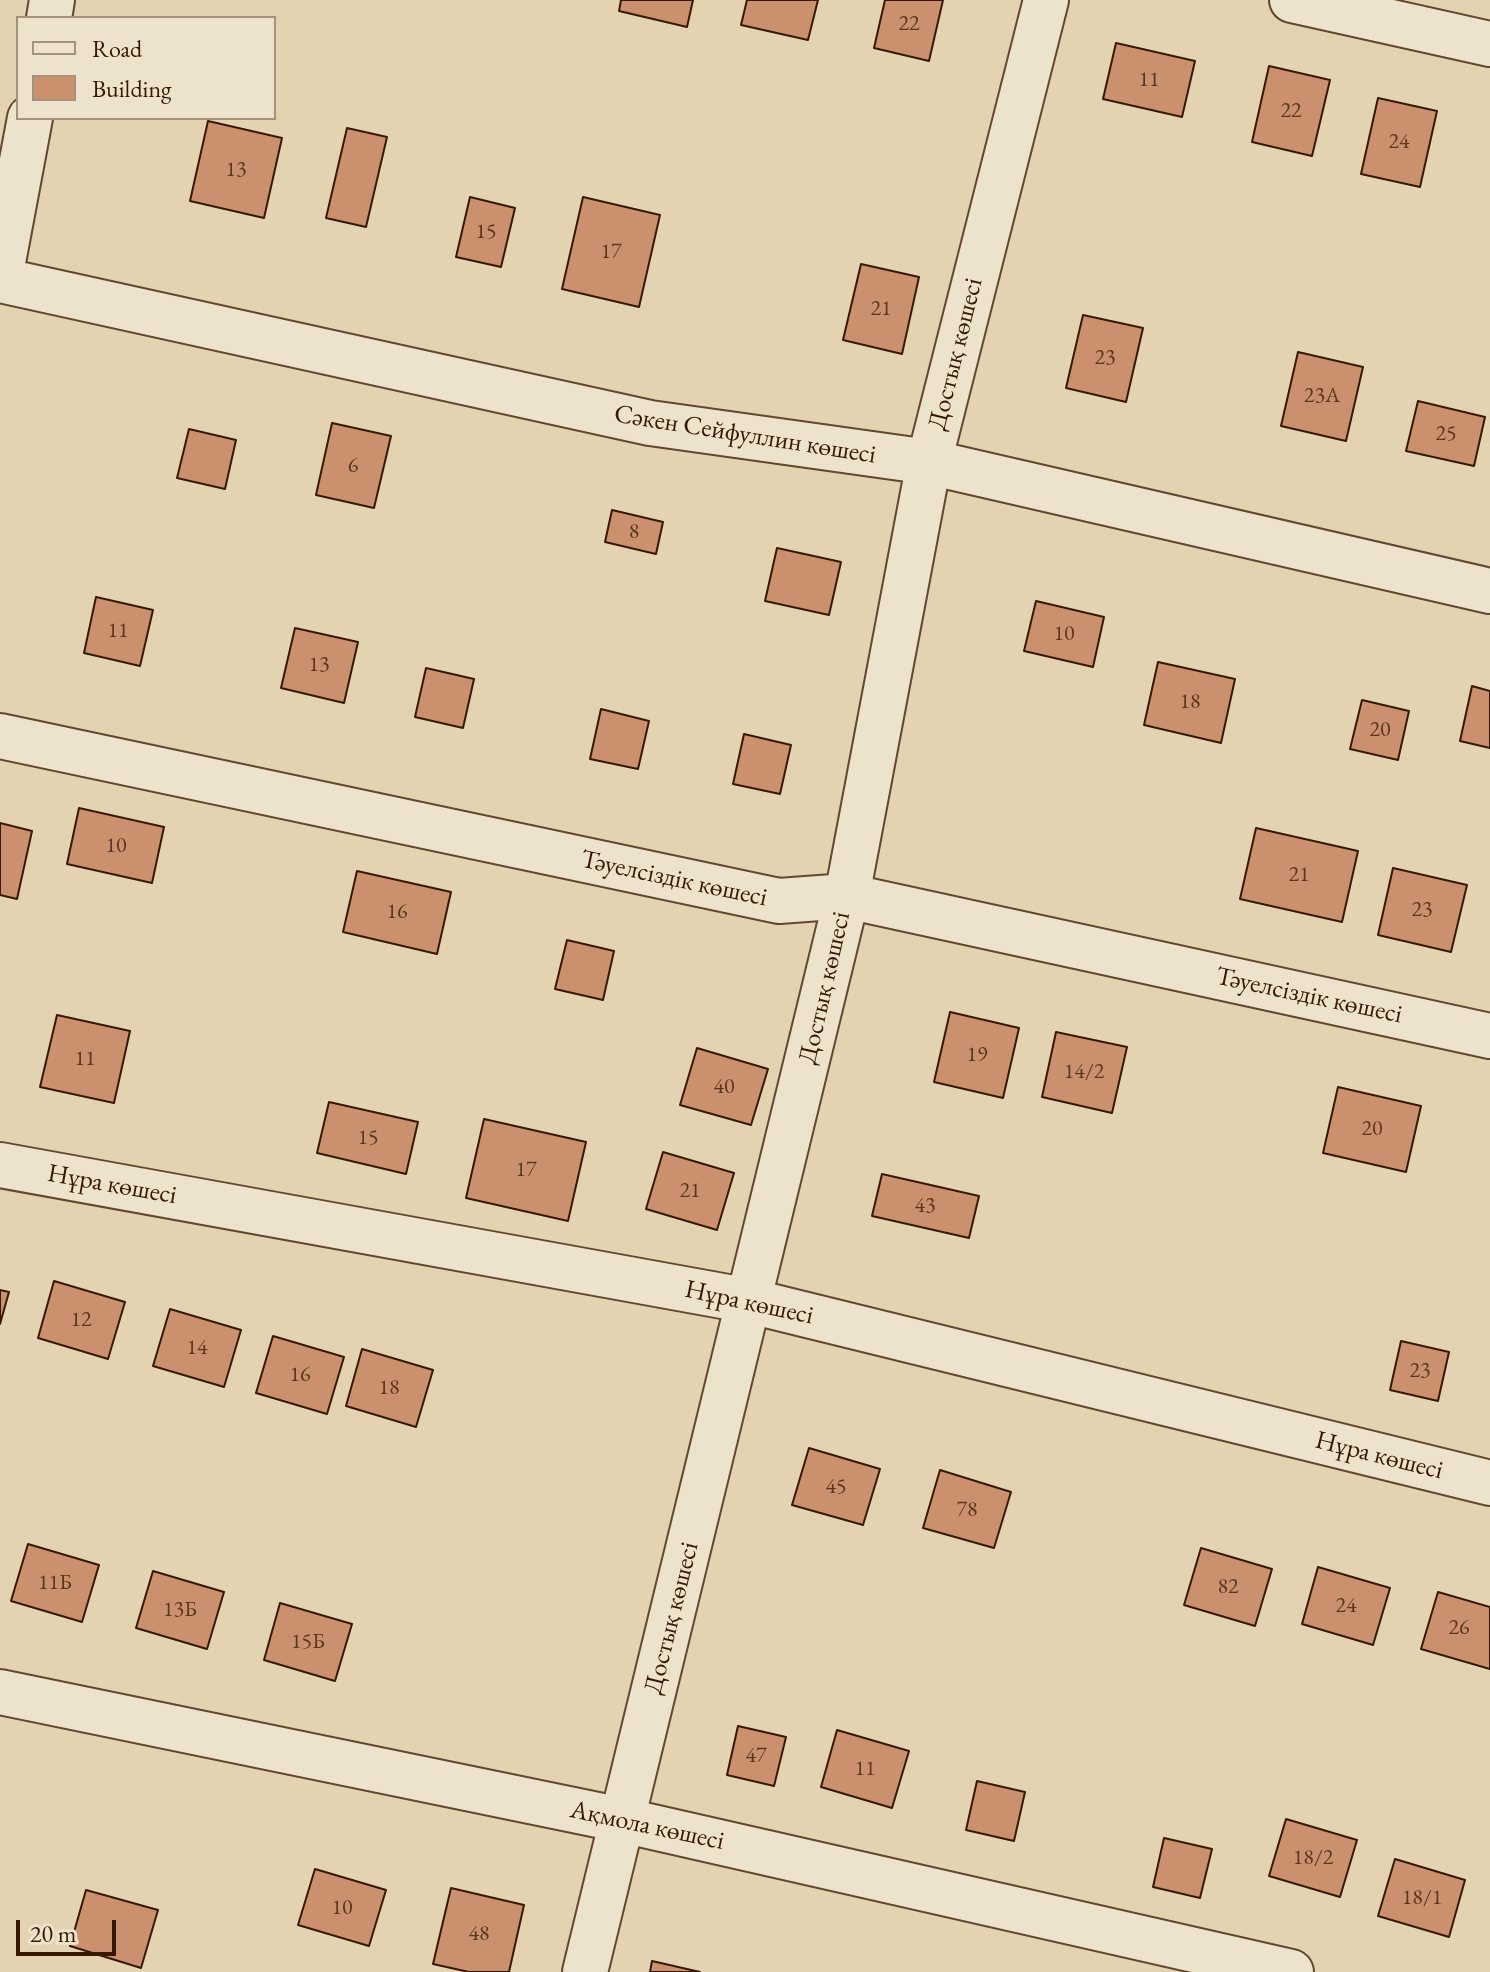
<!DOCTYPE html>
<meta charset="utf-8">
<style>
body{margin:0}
#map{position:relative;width:1490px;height:1972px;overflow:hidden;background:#e3d3b1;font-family:"EB Garamond",serif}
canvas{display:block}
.legend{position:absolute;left:16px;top:16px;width:260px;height:104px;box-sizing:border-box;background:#ede2cc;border:2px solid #a4927b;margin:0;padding:10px 14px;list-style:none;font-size:24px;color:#371902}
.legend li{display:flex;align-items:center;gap:16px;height:40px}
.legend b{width:40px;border:2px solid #a4927b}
.scale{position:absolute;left:16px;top:1920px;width:100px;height:36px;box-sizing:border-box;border:4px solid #371902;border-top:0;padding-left:10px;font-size:24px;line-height:28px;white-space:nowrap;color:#371902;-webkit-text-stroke:6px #ede2cc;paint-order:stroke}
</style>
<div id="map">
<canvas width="1490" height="1972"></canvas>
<ul class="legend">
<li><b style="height:10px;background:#ede2cc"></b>Road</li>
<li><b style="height:22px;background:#cb916f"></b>Building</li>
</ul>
<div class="scale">20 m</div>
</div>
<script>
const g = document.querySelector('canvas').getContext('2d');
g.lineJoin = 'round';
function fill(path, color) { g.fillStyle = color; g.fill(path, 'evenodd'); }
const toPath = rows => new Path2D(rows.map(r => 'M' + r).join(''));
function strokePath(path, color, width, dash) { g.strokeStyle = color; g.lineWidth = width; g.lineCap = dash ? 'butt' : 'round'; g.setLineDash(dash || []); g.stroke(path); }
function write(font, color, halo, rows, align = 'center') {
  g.font = font + ' "EB Garamond",serif'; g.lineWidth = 6; g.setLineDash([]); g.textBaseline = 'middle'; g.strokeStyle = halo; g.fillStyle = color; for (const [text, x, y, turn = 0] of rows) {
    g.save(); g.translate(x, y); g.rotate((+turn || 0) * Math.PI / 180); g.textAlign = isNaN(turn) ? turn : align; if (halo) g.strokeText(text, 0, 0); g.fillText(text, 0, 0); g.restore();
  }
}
const building = toPath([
 [621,0,693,0,687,27,619,11,621,0],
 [747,0,818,0,808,40,741,25,747,0],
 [885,0,943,0,929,61,874,48,885,0],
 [1116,43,1195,61,1182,117,1103,99,1116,43],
 [1269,66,1330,80,1312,156,1252,142,1269,66],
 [1378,98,1437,111,1420,187,1361,174,1378,98],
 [208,121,282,138,264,218,190,201,208,121],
 [347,128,387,137,366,227,326,218,347,128],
 [470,197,515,208,501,267,456,257,470,197],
 [583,197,660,215,639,307,562,289,583,197],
 [861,264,919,277,902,354,843,340,861,264],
 [1083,315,1143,328,1126,402,1066,388,1083,315],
 [1298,352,1363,367,1346,441,1281,426,1298,352],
 [1418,401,1485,417,1474,466,1406,451,1418,401],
 [332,423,391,436,374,508,316,495,332,423],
 [189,429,236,440,225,489,177,478,189,429],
 [612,510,663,522,656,554,605,542,612,510],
 [777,548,841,562,829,615,765,601,777,548],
 [96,597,153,610,140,666,84,653,96,597],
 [1036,601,1104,617,1093,667,1024,651,1036,601],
 [295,628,358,642,344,703,281,688,295,628],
 [1158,662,1235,679,1221,743,1144,725,1158,662],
 [426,668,474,679,463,728,415,717,426,668],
 [1472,686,1490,691,1490,748,1460,741,1472,686],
 [1362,700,1409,711,1398,760,1350,749,1362,700],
 [601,709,649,721,638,769,590,759,601,709],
 [744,734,791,745,780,794,733,784,744,734],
 [79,808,164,827,152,883,67,864,79,808],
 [0,823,32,831,17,899,0,895,0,823],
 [1256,828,1358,851,1342,922,1240,899,1256,828],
 [1393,868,1467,885,1451,952,1378,935,1393,868],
 [357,871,451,892,437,954,343,932,357,871],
 [567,940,614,951,603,1000,555,989,567,940],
 [950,1012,1019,1028,1003,1098,934,1082,950,1012],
 [57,1015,130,1031,114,1103,40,1087,57,1015],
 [1056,1032,1127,1047,1112,1113,1042,1097,1056,1032],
 [697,1048,768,1069,751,1125,680,1105,697,1048],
 [1338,1087,1421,1106,1406,1172,1323,1153,1338,1087],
 [329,1102,418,1122,406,1174,317,1153,329,1102],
 [484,1119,586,1142,568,1221,466,1198,484,1119],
 [663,1152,734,1173,717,1230,646,1209,663,1152],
 [882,1174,979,1196,969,1238,872,1216,882,1174],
 [54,1281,125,1302,108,1359,38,1338,54,1281],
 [0,1290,9,1292,0,1324,0,1290],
 [170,1309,241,1330,224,1387,153,1366,170,1309],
 [273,1336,344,1357,327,1414,256,1393,273,1336],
 [1401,1341,1449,1352,1438,1401,1390,1390,1401,1341],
 [362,1349,433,1370,416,1427,346,1406,362,1349],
 [809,1448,880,1469,863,1525,792,1505,809,1448],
 [940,1470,1011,1492,994,1548,923,1528,940,1470],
 [28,1544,99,1565,82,1622,11,1601,28,1544],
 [1201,1548,1272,1569,1255,1626,1184,1605,1201,1548],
 [1318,1567,1390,1588,1373,1645,1302,1624,1318,1567],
 [153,1571,224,1592,207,1649,136,1628,153,1571],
 [1438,1592,1490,1607,1490,1669,1421,1649,1438,1592],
 [280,1603,352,1624,335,1681,264,1660,280,1603],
 [738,1726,786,1737,774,1786,727,1775,738,1726],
 [837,1730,909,1751,892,1808,821,1787,837,1730],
 [977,1781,1025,1792,1014,1841,966,1830,977,1781],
 [1286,1819,1357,1840,1340,1897,1269,1876,1286,1819],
 [1164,1838,1212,1849,1200,1898,1153,1887,1164,1838],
 [1395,1859,1465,1880,1449,1937,1378,1916,1395,1859],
 [315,1869,386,1890,369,1946,298,1925,315,1869],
 [451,1888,524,1905,509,1972,469,1972,433,1964,451,1888],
 [86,1890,158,1910,141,1968,70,1946,86,1890],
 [652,1961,700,1972,650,1972,652,1961]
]);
fill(building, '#cb916f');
strokePath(building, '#371902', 2);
const minor = toPath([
 [1292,0,1490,44],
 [49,18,52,0],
 [0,278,30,118],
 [0,280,650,423,929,462,1490,591],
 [0,736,779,901,847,896,1490,1036],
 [0,1165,750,1301,1490,1483],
 [0,1692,622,1820,1291,1972],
 [585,1972,847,896,929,462,1046,0]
]);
strokePath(minor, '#62482e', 48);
strokePath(minor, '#ede2cc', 44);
write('22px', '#5c371d', null, [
 ["22",909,24],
 ["11",1149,80],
 ["22",1291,111],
 ["24",1399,142],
 ["13",236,170],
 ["15",486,232],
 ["17",611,252],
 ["21",881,309],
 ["23",1105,358],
 ["23А",1322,396],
 ["25",1446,434],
 ["6",353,466],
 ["8",634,532],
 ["11",118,631],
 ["10",1064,634],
 ["13",319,665],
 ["18",1190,702],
 ["20",1380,730],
 ["10",116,846],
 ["21",1299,875],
 ["23",1422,910],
 ["16",397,912],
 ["19",977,1055],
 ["11",85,1059],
 ["14/2",1084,1072],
 ["40",724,1087],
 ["20",1372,1129],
 ["15",368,1138],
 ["17",526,1170],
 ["21",690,1191],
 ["43",925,1206],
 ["12",81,1320],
 ["14",197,1348],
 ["23",1420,1371],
 ["16",300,1375],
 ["18",389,1388],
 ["45",836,1487],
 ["78",967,1510],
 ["11Б",55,1583],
 ["82",1228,1587],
 ["24",1346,1606],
 ["13Б",180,1610],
 ["26",1459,1628],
 ["15Б",308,1642],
 ["47",756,1756],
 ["11",865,1769],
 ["18/2",1313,1858],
 ["18/1",1422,1898],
 ["10",342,1908],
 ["48",479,1934]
]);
write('26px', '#371902', '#ede2cc', [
 ["Достық көшесі",956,354,-76],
 ["Сәкен Сейфуллин көшесі",745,435,9],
 ["Тәуелсіздік көшесі",674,879,12],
 ["Достық көшесі",825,988,-77],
 ["Тәуелсіздік көшесі",1309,996,12],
 ["Нұра көшесі",112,1185,10],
 ["Нұра көшесі",749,1303,12],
 ["Нұра көшесі",1379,1456,14],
 ["Достық көшесі",672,1618,-76],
 ["Ақмола көшесі",647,1826,12]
]);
</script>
